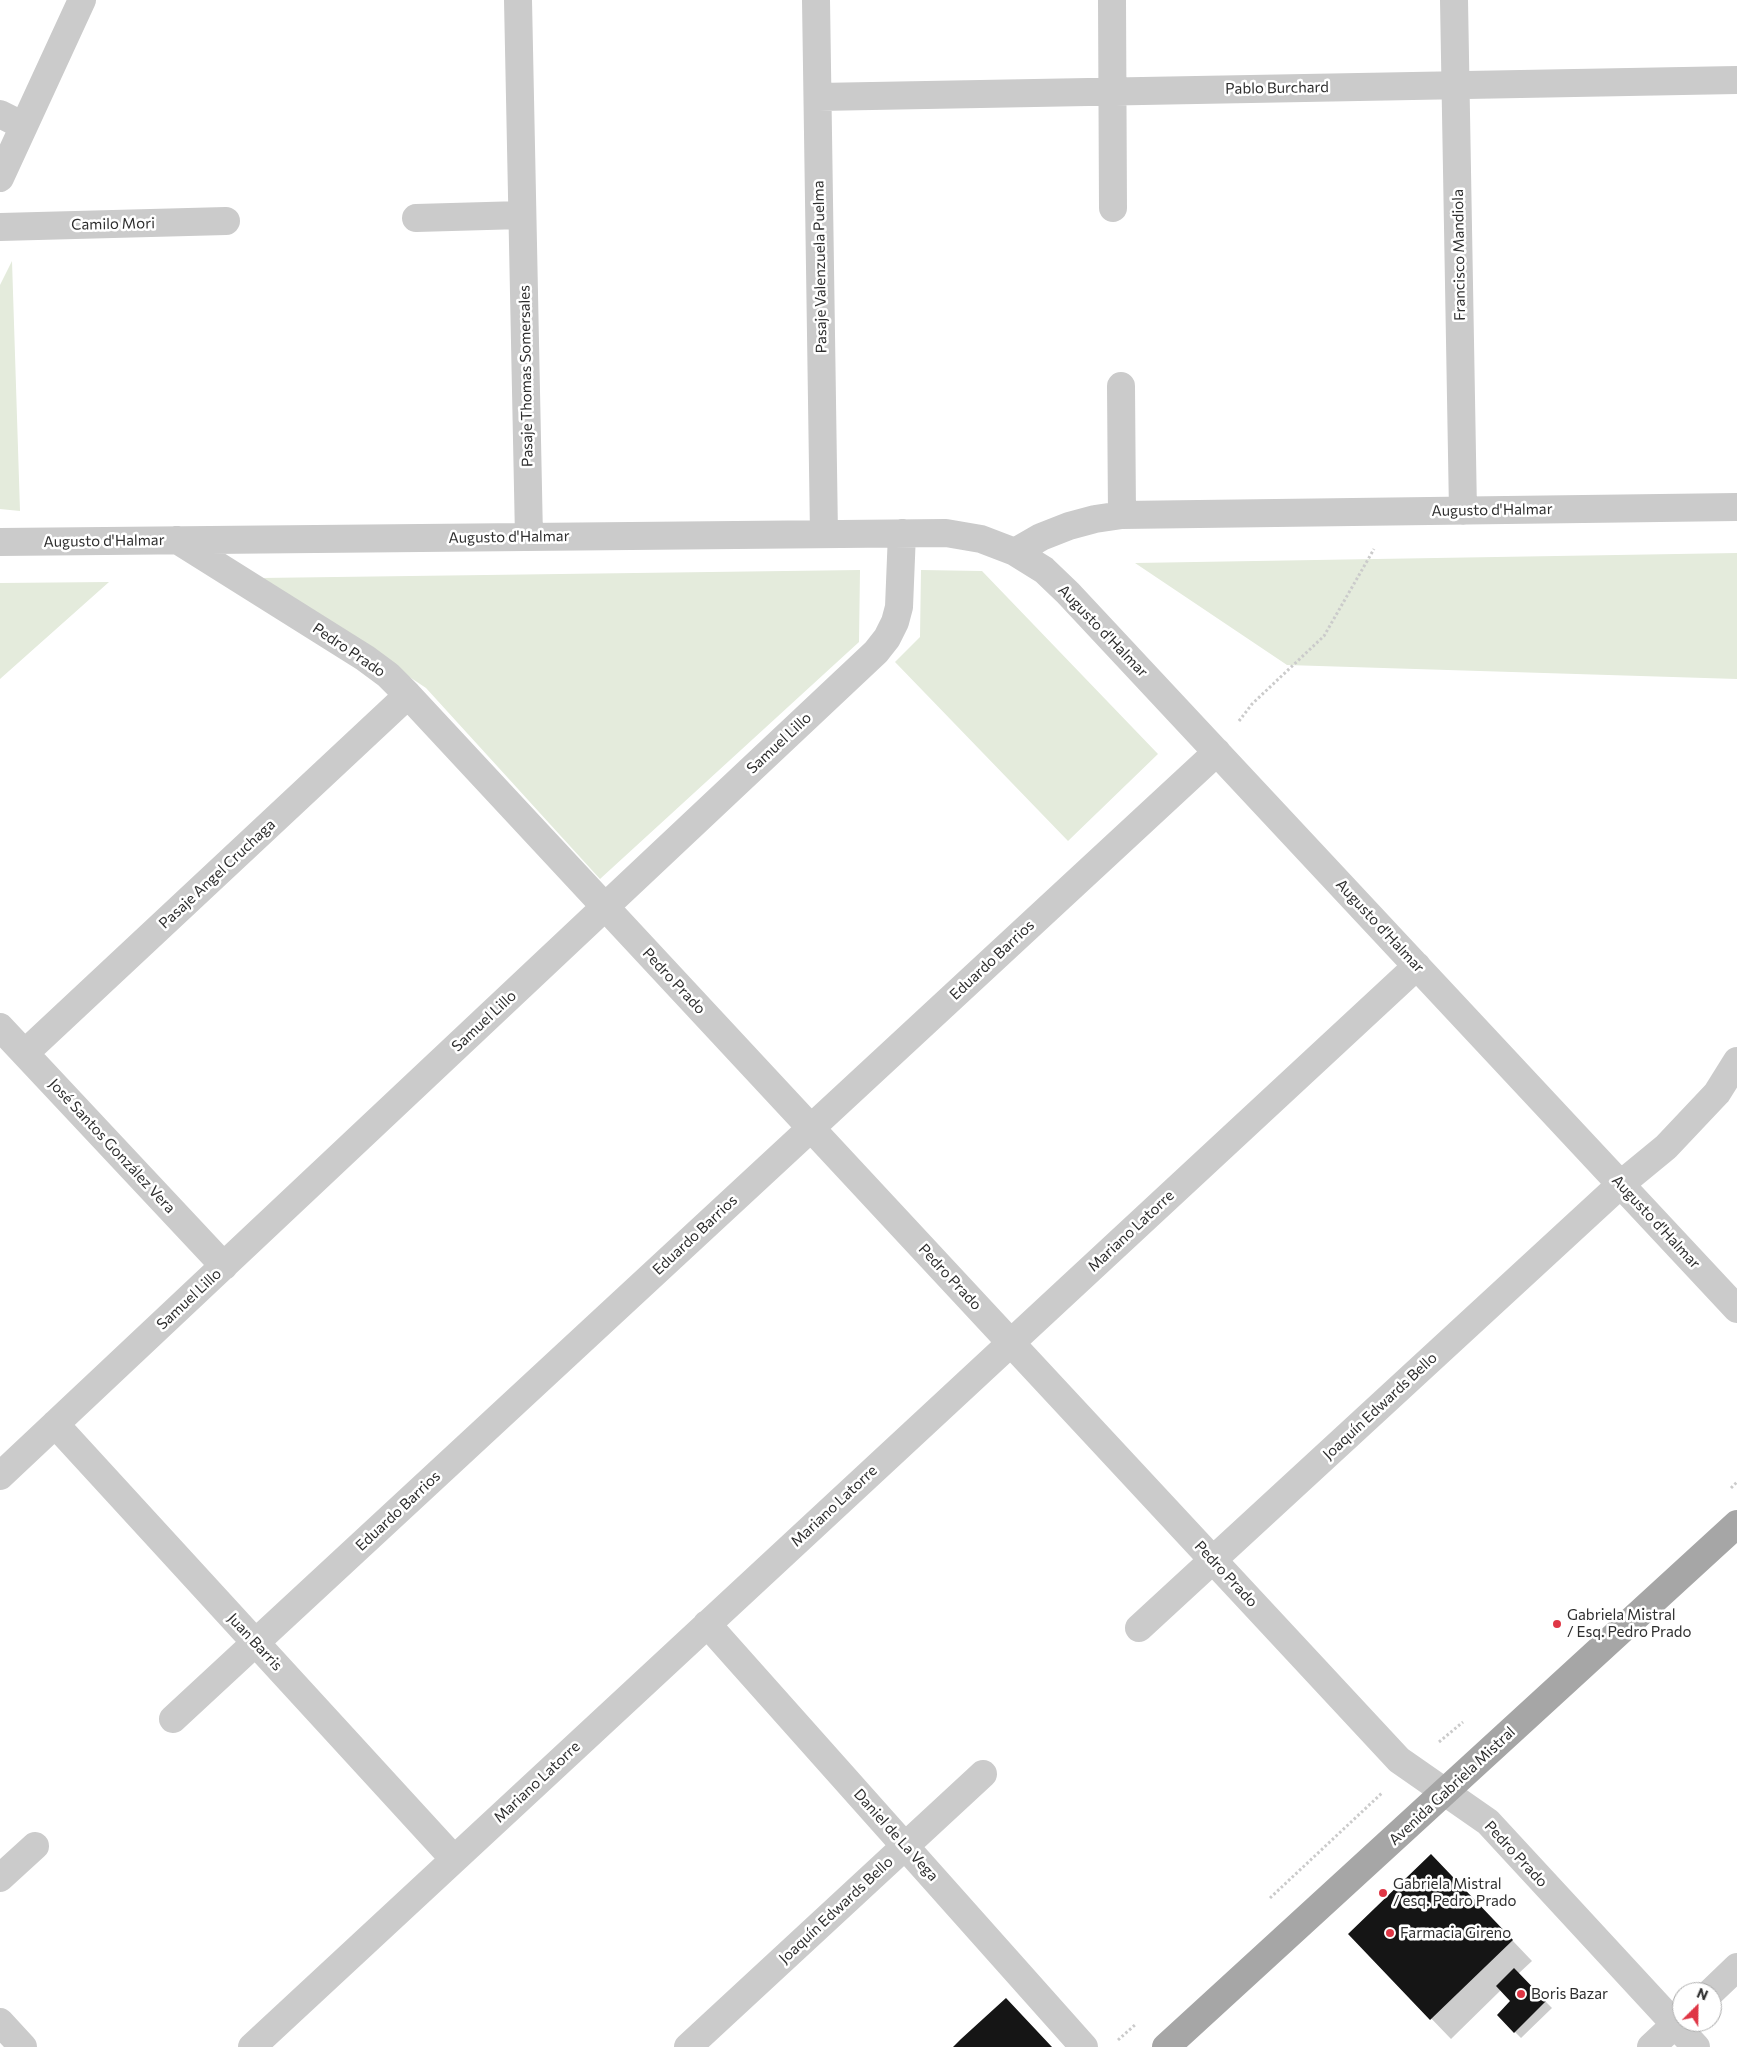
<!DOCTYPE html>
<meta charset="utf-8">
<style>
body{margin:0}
#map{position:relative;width:1737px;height:2047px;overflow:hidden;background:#fff;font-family:Commissioner,sans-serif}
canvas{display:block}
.north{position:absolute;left:1672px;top:1982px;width:50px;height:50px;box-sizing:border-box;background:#fff;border:1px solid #ababab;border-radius:50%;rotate:23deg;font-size:14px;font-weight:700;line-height:20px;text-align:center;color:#2e2e2e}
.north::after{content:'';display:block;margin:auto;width:18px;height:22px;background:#df3645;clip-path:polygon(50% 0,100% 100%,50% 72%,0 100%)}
</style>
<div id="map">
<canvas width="1737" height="2047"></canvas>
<div class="north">N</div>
</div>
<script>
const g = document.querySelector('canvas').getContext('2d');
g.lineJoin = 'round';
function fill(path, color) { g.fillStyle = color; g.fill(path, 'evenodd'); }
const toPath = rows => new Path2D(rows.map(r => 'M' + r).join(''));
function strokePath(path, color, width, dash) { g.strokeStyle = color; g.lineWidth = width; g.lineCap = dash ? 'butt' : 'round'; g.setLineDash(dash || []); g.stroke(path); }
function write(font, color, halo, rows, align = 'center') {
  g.font = font + ' Commissioner,sans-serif'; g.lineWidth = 5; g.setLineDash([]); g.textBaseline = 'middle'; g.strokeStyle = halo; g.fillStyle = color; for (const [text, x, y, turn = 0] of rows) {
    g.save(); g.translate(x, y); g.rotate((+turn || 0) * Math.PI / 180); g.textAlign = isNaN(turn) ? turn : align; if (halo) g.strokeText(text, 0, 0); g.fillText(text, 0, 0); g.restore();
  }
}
fill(toPath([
 [12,261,20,511,0,509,0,285],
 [1737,553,1737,679,1287,665,1135,563],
 [860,570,859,642,600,879,426,688,261,578],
 [921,570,982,571,1158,754,1068,841,895,662,920,637],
 [109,582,0,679,0,583]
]), '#e4ebdc');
fill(toPath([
 [1451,1876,1532,1961,1518,1974,1552,2008,1521,2038,1498,2015,1512,2001,1501,1990,1451,2039,1350,1934]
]), '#0003');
fill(toPath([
 [1431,1854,1513,1940,1430,2020,1348,1934],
 [1514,1968,1546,2001,1514,2033,1497,2015,1510,2001,1496,1986],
 [1006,1998,1052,2047,953,2047,961,2039]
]), '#151515');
strokePath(toPath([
 [1239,721,1252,704,1324,636,1374,549],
 [1731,1488,1737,1482],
 [1439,1742,1463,1722],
 [1270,1898,1382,1793],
 [1118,2040,1136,2024]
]), '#cbcbcb', 3, [2.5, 2.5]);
strokePath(toPath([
 [518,0,529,537],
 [816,0,824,534],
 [1112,0,1113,208],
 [1454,0,1463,511],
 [818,97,1737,80],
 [0,114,24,126],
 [0,178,82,0],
 [416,218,522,215],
 [0,227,226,221],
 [1121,386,1122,515],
 [177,540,365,658,388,675,408,695,1399,1760,1488,1822,1696,2047],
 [0,542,946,533,981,539,1015,552,1044,570,1068,593,1737,1309],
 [1015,552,1041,537,1069,526,1095,519,1122,515,1737,507],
 [0,1027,224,1266],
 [25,1053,408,695],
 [55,1424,454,1859],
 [0,1476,876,652,887,638,895,622,899,607,902,533],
 [707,1624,1084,2047],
 [1139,1628,1621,1184,1666,1147,1717,1093,1737,1061],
 [173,1719,1217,752],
 [0,1878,35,1846],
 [1711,1992,1737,1967],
 [0,2022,23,2047],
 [252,2047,1417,966],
 [688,2047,983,1774],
 [1651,2047,1682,2018]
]), '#cbcbcb', 28);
strokePath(toPath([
 [1166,2047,1737,1524]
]), '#a6a6a6', 28);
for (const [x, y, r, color] of [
 [1557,1624,5,"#df3645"],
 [1383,1893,5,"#df3645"],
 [1390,1933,5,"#df3645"],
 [1521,1994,5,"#df3645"]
]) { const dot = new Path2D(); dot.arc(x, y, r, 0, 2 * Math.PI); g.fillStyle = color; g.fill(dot); strokePath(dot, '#fff', 2); }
write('15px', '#2e2e2e', '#fff', [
 ["Pablo Burchard",1277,88,-1],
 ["Camilo Mori",113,224,-1],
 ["Francisco Mandiola",1459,255,-91],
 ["Pasaje Valenzuela Puelma",820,267,-91],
 ["Pasaje Thomas Somersales",526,376,-91],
 ["Augusto d'Halmar",1492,510,-1],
 ["Augusto d'Halmar",509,537,-1],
 ["Augusto d'Halmar",104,541,-1],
 ["Augusto d'Halmar",1103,631,46],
 ["Pedro Prado",349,650,34],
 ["Samuel Lillo",779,743,-43],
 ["Pasaje Angel Cruchaga",217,874,-43],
 ["Augusto d'Halmar",1380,926,47],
 ["Eduardo Barrios",992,960,-43],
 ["Pedro Prado",674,981,47],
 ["Samuel Lillo",484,1021,-43],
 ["José Santos González Vera",112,1146,47],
 ["Augusto d'Halmar",1656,1222,47],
 ["Mariano Latorre",1131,1231,-43],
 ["Eduardo Barrios",695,1235,-43],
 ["Pedro Prado",950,1277,47],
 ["Samuel Lillo",189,1299,-43],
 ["Joaquín Edwards Bello",1380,1406,-43],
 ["Mariano Latorre",834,1506,-43],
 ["Eduardo Barrios",398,1511,-43],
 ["Pedro Prado",1226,1574,47],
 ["Juan Barris",255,1642,47],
 ["Mariano Latorre",537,1782,-43],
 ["Avenida Gabriela Mistral",1452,1786,-43],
 ["Daniel de La Vega",896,1835,48],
 ["Pedro Prado",1516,1854,47],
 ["Joaquín Edwards Bello",836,1910,-43]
]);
write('15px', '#2e2e2e', '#fff', [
 ["Gabriela Mistral",1567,1615],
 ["/ Esq. Pedro Prado",1567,1632],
 ["Gabriela Mistral",1393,1884],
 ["/ esq. Pedro Prado",1393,1901],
 ["Farmacia Gireno",1400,1933],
 ["Boris Bazar",1531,1994]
], 'left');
</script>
